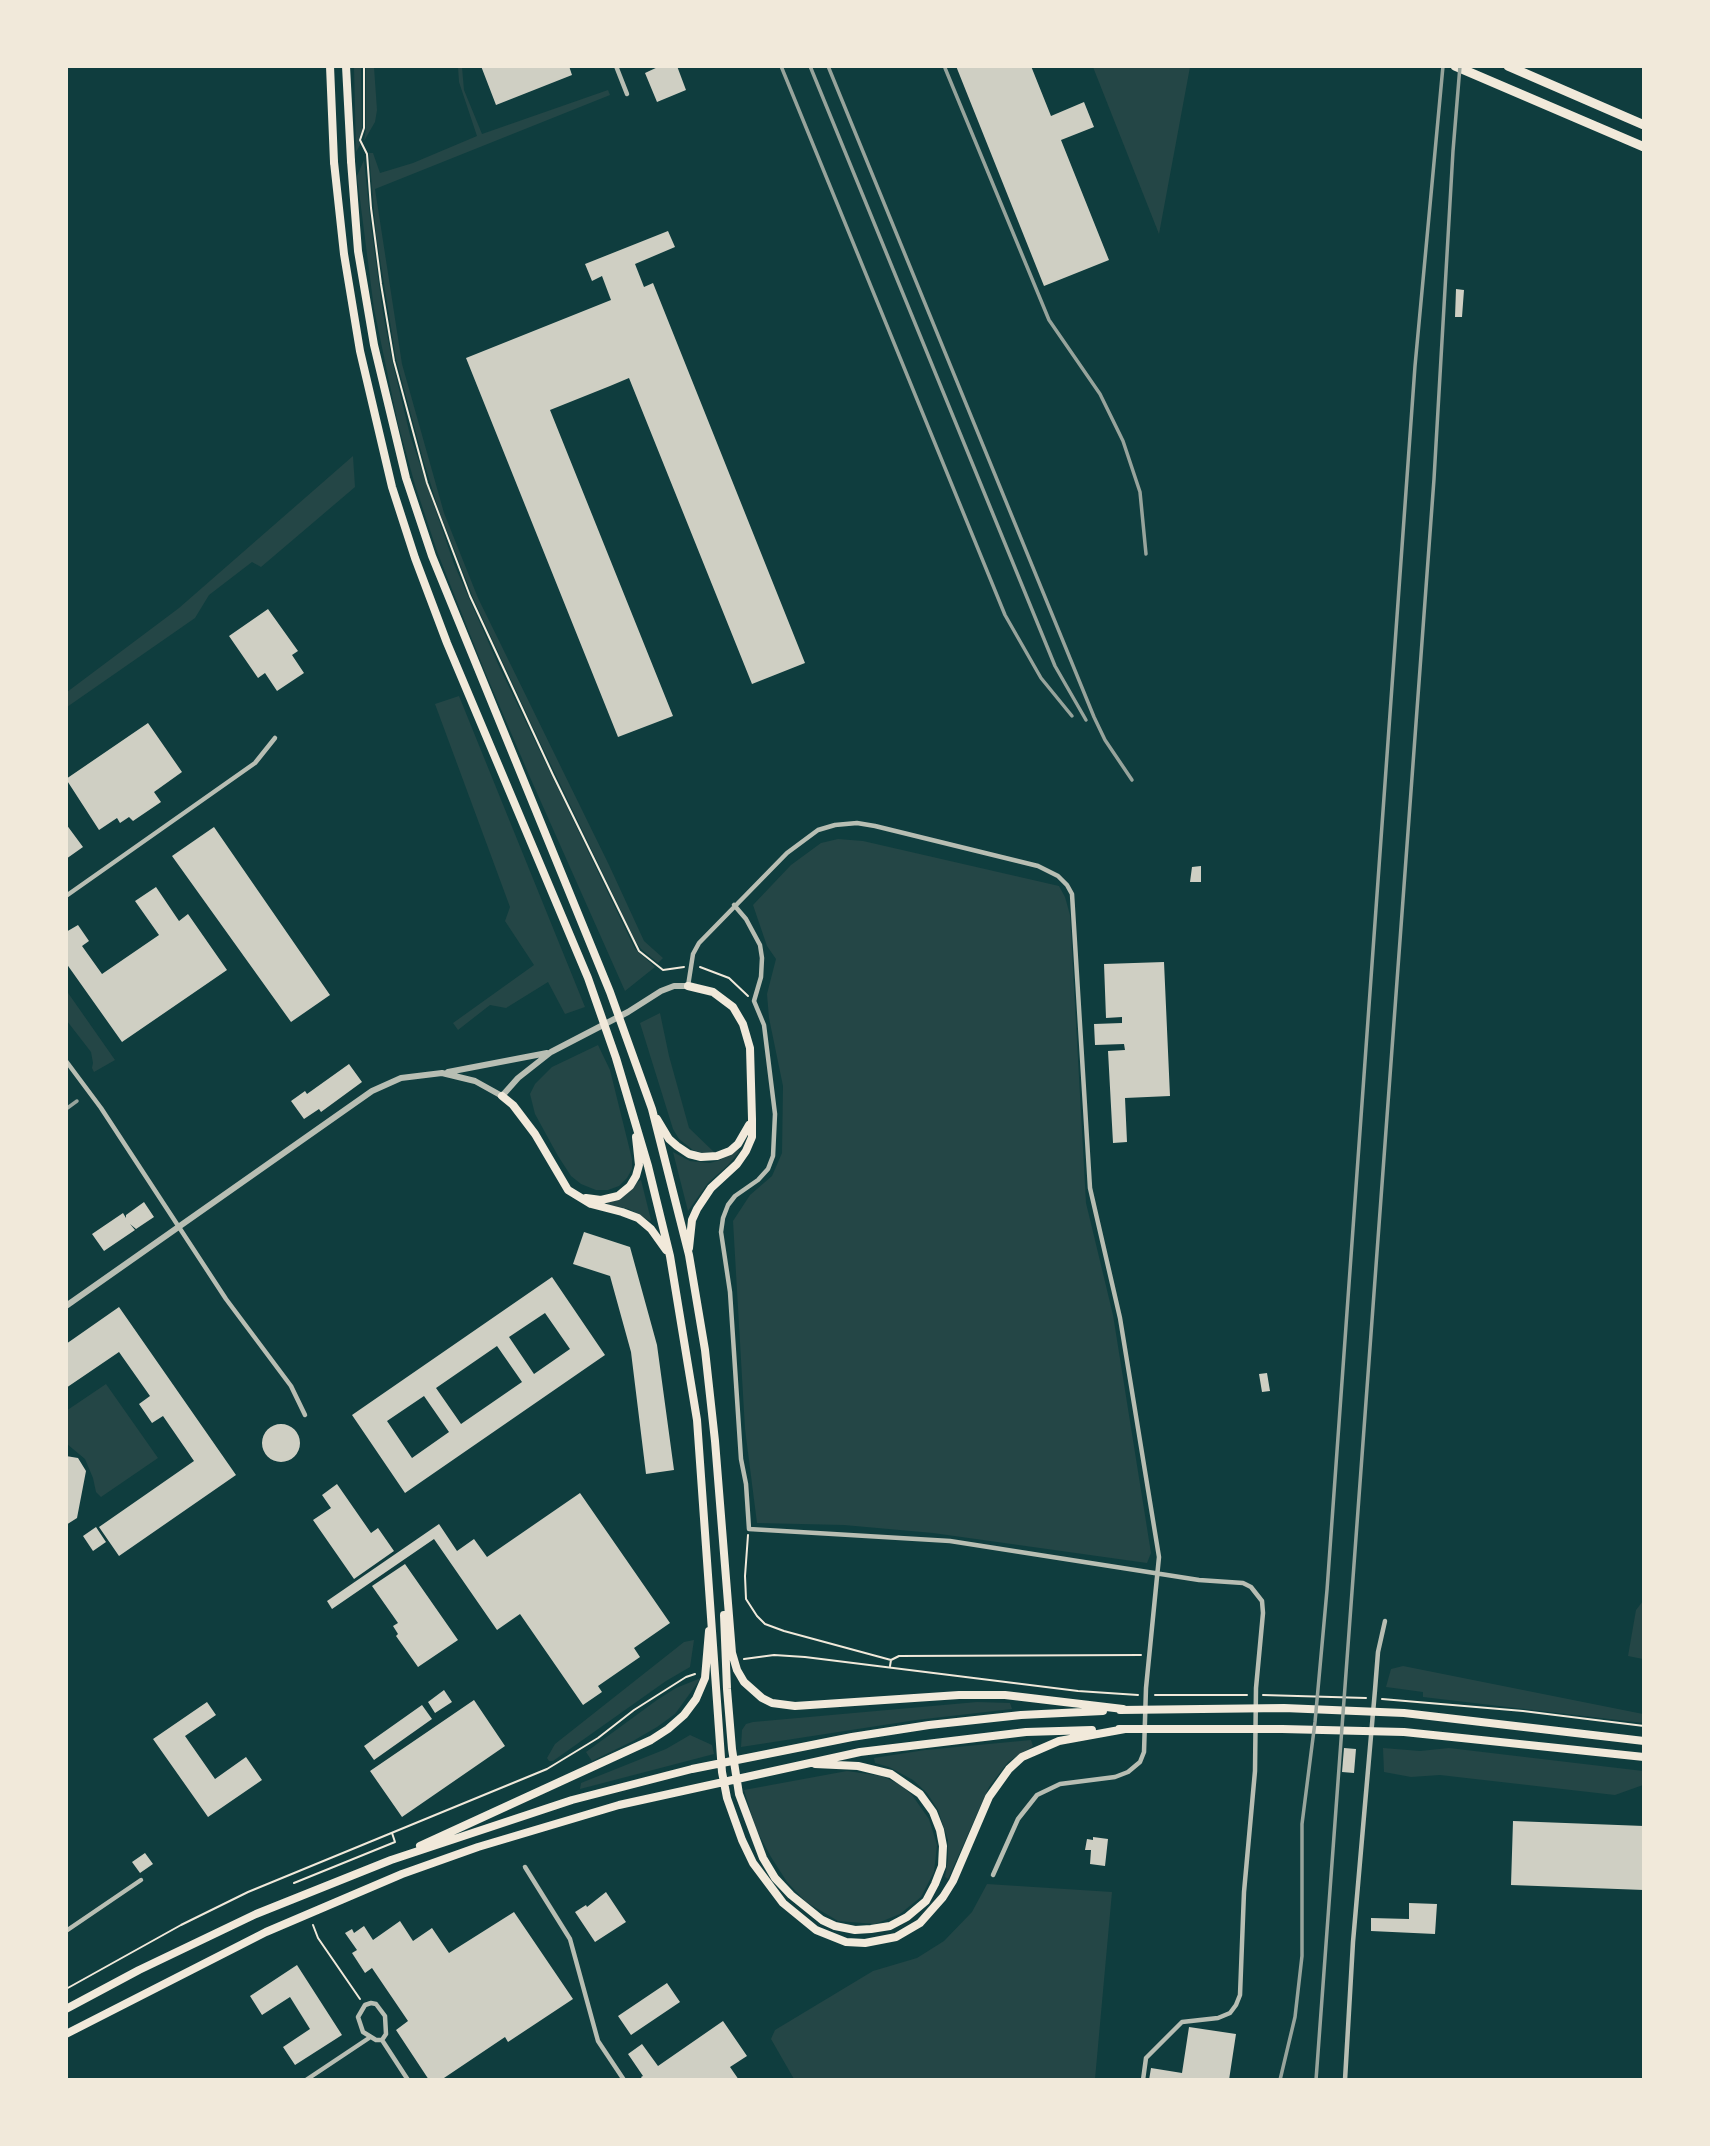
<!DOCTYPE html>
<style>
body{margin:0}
#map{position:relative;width:1710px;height:2146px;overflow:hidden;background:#0f3d3e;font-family:"Exo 2",sans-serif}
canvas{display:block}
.frame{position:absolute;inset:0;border:68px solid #f1e9da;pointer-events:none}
</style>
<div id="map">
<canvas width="1710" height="2146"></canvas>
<div class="frame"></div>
</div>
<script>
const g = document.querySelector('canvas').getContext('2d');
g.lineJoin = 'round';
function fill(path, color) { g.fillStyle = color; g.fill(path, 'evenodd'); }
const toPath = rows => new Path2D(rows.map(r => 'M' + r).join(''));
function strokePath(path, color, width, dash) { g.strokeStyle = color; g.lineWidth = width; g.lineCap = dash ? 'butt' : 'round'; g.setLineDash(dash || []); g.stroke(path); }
fill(toPath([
 [354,67,361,67,362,132,359,138,360,145,356,152],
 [366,67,374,67,377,110,375,122,364,141,366,128],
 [458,67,462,67,464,90,482,134,608,90,610,95,375,189,402,364,444,513,478,598,609,865,644,941,663,958,658,963,641,949,636,942,537,736,474,600,439,511,423,459,396,359,376,234,369,153,373,153,380,173,413,163,477,136,459,82],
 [1093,67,1190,67,1159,234],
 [364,160,371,226,383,313,392,360,410,435,454,564,498,664,635,949,655,967,625,991,529,775,485,672,438,554,415,485,398,424,374,309,357,176],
 [353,456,355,487,261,567,252,562,209,595,195,618,67,707,67,692,179,608],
 [459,696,585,1007,565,1014,548,982,506,1008,490,1005,458,1030,453,1023,534,965,505,921,510,907,435,704],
 [838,839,863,841,1059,886,1065,897,1070,915,1086,1203,1113,1315,1151,1553,1147,1563,933,1533,844,1525,757,1523,745,1429,733,1221,750,1195,772,1176,782,1153,783,1086,769,1018,767,994,776,959,767,946,753,905,791,865,821,843],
 [66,990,115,1060,94,1072,92,1068,93,1063,91,1052,67,1021],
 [660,1013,669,1056,689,1128,714,1152,703,1153,693,1150,679,1139,673,1129,640,1023],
 [598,1045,610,1070,632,1159,632,1169,627,1178,619,1186,608,1190,596,1190,581,1184,571,1176,558,1156,535,1114,530,1094,535,1084,552,1067],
 [738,1148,739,1152,728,1165,708,1183,688,1211,673,1152,690,1161,710,1163,720,1160],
 [641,1180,651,1220,650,1221,629,1209,608,1205,606,1202],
 [106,1384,158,1458,101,1497,96,1492,93,1478,85,1459,67,1444,66,1411],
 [1643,1601,1643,1659,1628,1656,1636,1610],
 [694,1640,690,1667,666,1681,553,1761,549,1761,547,1758,555,1744,684,1642],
 [1403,1666,1643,1714,1643,1723,1423,1697,1423,1692,1386,1687,1391,1669],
 [701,1678,675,1714,657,1727,633,1741,592,1761,586,1752,657,1700,676,1688],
 [977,1702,1010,1703,1012,1709,916,1720,741,1747,742,1730,746,1724,753,1722],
 [690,1735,712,1745,714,1754,580,1789,581,1783,666,1749],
 [1031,1740,1033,1746,1008,1762,989,1787,948,1879,945,1877,948,1859,948,1840,938,1810,927,1793,913,1780,889,1767,875,1763,874,1758,925,1750],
 [1383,1748,1420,1751,1449,1748,1643,1771,1643,1785,1615,1795,1440,1775,1411,1777,1384,1772],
 [847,1771,882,1776,901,1785,912,1795,929,1819,937,1845,934,1872,921,1897,900,1914,875,1924,838,1921,806,1902,787,1882,771,1857,756,1829,744,1790],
 [987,1884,1112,1892,1095,2079,794,2079,771,2039,775,2030,873,1971,917,1958,944,1941,972,1912]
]), '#244646');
fill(toPath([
 [481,66,569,66,572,75,496,105],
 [660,66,677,66,686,90,657,102,645,73],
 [956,66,1031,66,1051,116,1084,102,1094,127,1061,140,1109,260,1044,286],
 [668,231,675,247,635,264,644,287,653,283,805,663,752,684,629,378,610,386,550,410,673,716,618,737,466,358,611,300,602,276,592,281,585,264],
 [1456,289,1464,290,1462,317,1455,317],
 [268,609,298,651,292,655,304,673,277,691,265,673,258,678,229,636],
 [148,723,182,772,154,792,161,802,133,821,129,817,120,823,117,818,99,830,66,779],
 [66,824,83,847,66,859],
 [214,827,330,995,291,1022,172,856],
 [1201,866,1201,882,1190,882,1192,867],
 [156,887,179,921,188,914,227,970,122,1042,66,963,66,932,78,925,89,941,82,946,102,974,159,935,135,901],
 [1164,962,1170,1096,1125,1098,1127,1142,1113,1143,1108,1051,1125,1050,1124,1044,1095,1045,1094,1024,1122,1023,1122,1017,1106,1018,1104,964],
 [349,1064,362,1082,321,1112,319,1109,304,1119,291,1101,305,1091,307,1094],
 [144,1202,154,1217,136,1229,130,1224,135,1230,104,1251,92,1234,123,1213,126,1218,126,1215],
 [584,1232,630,1247,657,1345,674,1470,646,1474,631,1352,610,1276,573,1264],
 [552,1277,605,1355,405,1493,352,1415],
 [545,1313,570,1349,534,1374,509,1337],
 [497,1346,522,1382,461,1424,436,1388],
 [424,1396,449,1432,412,1458,387,1421],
 [119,1307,236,1475,119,1556,99,1527,194,1461,163,1416,152,1423,139,1404,150,1396,119,1352,66,1388,66,1344],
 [1267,1373,1270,1391,1262,1392,1259,1374],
 '262 1443a19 19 0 1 1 38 0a19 19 0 1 1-38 0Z',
 [66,1456,78,1458,86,1471,77,1518,66,1525],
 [337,1484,371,1533,378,1528,394,1551,354,1579,313,1520,331,1508,322,1495],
 [580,1493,670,1623,634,1648,640,1657,598,1686,602,1692,583,1705,520,1614,497,1630,434,1539,332,1609,327,1601,439,1524,457,1551,474,1539,487,1557],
 [96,1527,106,1542,93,1551,83,1536],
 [405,1564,458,1640,418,1667,396,1636,398,1634,393,1626,398,1623,372,1586],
 [444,1690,452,1702,435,1713,428,1702],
 [474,1700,505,1746,402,1817,370,1771],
 [207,1702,216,1715,185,1736,215,1779,246,1757,262,1780,208,1817,153,1739],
 [422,1705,432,1719,374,1760,364,1746],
 [1344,1748,1356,1749,1354,1773,1342,1772],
 [1513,1821,1644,1826,1644,1890,1511,1885],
 [1093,1837,1108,1839,1105,1866,1090,1864,1091,1850,1085,1850,1087,1839,1093,1840],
 [145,1853,153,1864,140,1873,132,1862],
 [606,1892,626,1922,595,1942,575,1912,586,1905,587,1907],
 [1409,1903,1437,1904,1435,1934,1371,1931,1371,1918,1409,1919],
 [514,1912,573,1999,508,2042,505,2037,441,2080,429,2080,396,2030,408,2021,372,1968,365,1973,352,1953,357,1950,345,1933,352,1929,354,1933,364,1926,373,1940,400,1921,413,1941,432,1928,449,1953],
 [297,1965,342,2035,295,2065,283,2047,310,2029,290,1997,262,2015,250,1996],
 [667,1983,680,2002,631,2035,618,2016],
 [723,2021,747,2056,730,2067,739,2080,643,2080,641,2077,643,2076,628,2054,642,2044,658,2066],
 [1189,2027,1236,2034,1229,2080,1149,2080,1151,2068,1182,2073]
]), '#cfcfc3');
strokePath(toPath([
 [364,66,364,128,360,140,367,154,371,208,381,284,394,361,427,483,470,596,553,775,639,951,663,970,684,967],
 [700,967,729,978,748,996],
 [748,1535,745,1576,746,1599,757,1616,765,1624,784,1631,891,1660,890,1666],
 [744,1659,774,1655,805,1657,1078,1691,1138,1695],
 [891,1660,899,1656,1141,1655],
 [1155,1695,1247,1695],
 [1263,1695,1366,1698],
 [1382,1699,1523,1711,1644,1726],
 [294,1883,395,1842,392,1833],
 [313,1925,318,1938,360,1999],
 [66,1989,181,1925,248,1892,547,1769,598,1738,634,1710,686,1677,695,1674]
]), '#f1e9da', 2);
strokePath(toPath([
 [616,66,627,94],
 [66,896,255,763,275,738],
 [734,905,746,919,760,945,762,958,761,977,754,1001,764,1025,775,1114,773,1156,768,1169,758,1180,735,1196,728,1205,723,1218,721,1232,730,1292,741,1459,746,1484,749,1529,950,1541,1199,1580,1243,1583,1251,1587,1262,1601,1263,1613,1256,1688,1255,1771,1244,1892,1240,1995,1236,2005,1230,2013,1218,2018,1182,2022,1146,2058,1143,2080],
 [688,986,693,954,699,943,787,853,818,830,835,825,857,823,875,826,1038,866,1058,876,1067,885,1072,894,1090,1188,1120,1318,1159,1557,1146,1688,1144,1752,1140,1762,1128,1772,1115,1777,1060,1784,1037,1795,1018,1819,993,1875],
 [66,1061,101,1108,226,1299,291,1386,305,1415],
 [525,1867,570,1939,598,2041,624,2080],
 [66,1931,141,1880],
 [382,2040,386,2034,385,2016,376,2004,371,2003,365,2005,358,2017,363,2032,376,2040,382,2040,408,2080],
 [306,2080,369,2038],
 [1345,2080,1353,1942,1375,1690,1378,1652,1385,1621]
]), '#b8beb3', 4.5);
strokePath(toPath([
 [448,1072,547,1053],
 [66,1306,372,1091,401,1078,442,1073,475,1081,502,1096,518,1078,551,1052,628,1012,661,991,674,986,688,986]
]), '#b8beb3', 6);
strokePath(toPath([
 [330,66,334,162],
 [346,66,351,161]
]), '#f1e9da', 8);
strokePath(toPath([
 [351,161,358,251,374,345,406,478,432,556,610,992,652,1109,689,1255,705,1350,715,1441,732,1653,737,1670,744,1682,762,1698,772,1703,795,1706,959,1695,1005,1695,1123,1709],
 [334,162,344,254,360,351,392,487,415,558,447,643,588,978,616,1058,648,1166,670,1256,697,1420,722,1772,727,1798,742,1840,753,1863,783,1903,816,1930,846,1942,865,1943,896,1937,920,1923,943,1897,953,1881,989,1797,1009,1769,1022,1757,1059,1741,1125,1729],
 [688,986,713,992,733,1007,743,1024,750,1048,752,1119,752,1137,746,1151,737,1164,711,1188,697,1209,692,1220,689,1248],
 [502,1096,513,1105,535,1134,568,1190,591,1204,622,1212,638,1218,651,1229,666,1250],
 [657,1119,669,1139,677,1146,689,1154,701,1157,717,1156,730,1151,738,1144,749,1125],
 [586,1198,601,1200,618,1196,630,1186,636,1176,639,1165,636,1137],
 [724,1615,727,1689,732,1749,739,1794,763,1858,775,1878,791,1895,822,1920,835,1926,855,1930,871,1929,890,1926,907,1917,926,1901,935,1884,942,1866,943,1846,940,1830,933,1812,920,1794,891,1774,858,1766,815,1764],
 [1120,1710,1284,1708,1404,1713,1644,1741],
 [1119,1729,1282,1729,1404,1732,1644,1757],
 [420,1846,651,1740,668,1729,684,1715,696,1699,705,1678,709,1631],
 [66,2009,139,1970,256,1914,391,1860,572,1800,692,1769,852,1737,929,1725,1021,1715,1103,1711],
 [66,2034,266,1932,402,1874,478,1847,619,1805,860,1752,1026,1732,1092,1730]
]), '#f1e9da', 8);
strokePath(toPath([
 [1455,66,1644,147],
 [1508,66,1644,125]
]), '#f1e9da', 9);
strokePath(toPath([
 [781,66,1005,615,1041,678,1072,716],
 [810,66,1055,666,1086,720],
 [828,66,1094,717,1105,740,1132,780],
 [945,68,1049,320,1100,394,1123,441,1140,492,1146,554],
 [66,1109,77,1101],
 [1280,2080,1295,2017,1302,1956,1302,1824,1315,1722,1327,1590,1415,366,1443,66],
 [1316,2080,1434,479,1453,151,1460,66]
]), '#97a49c', 3.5);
</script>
